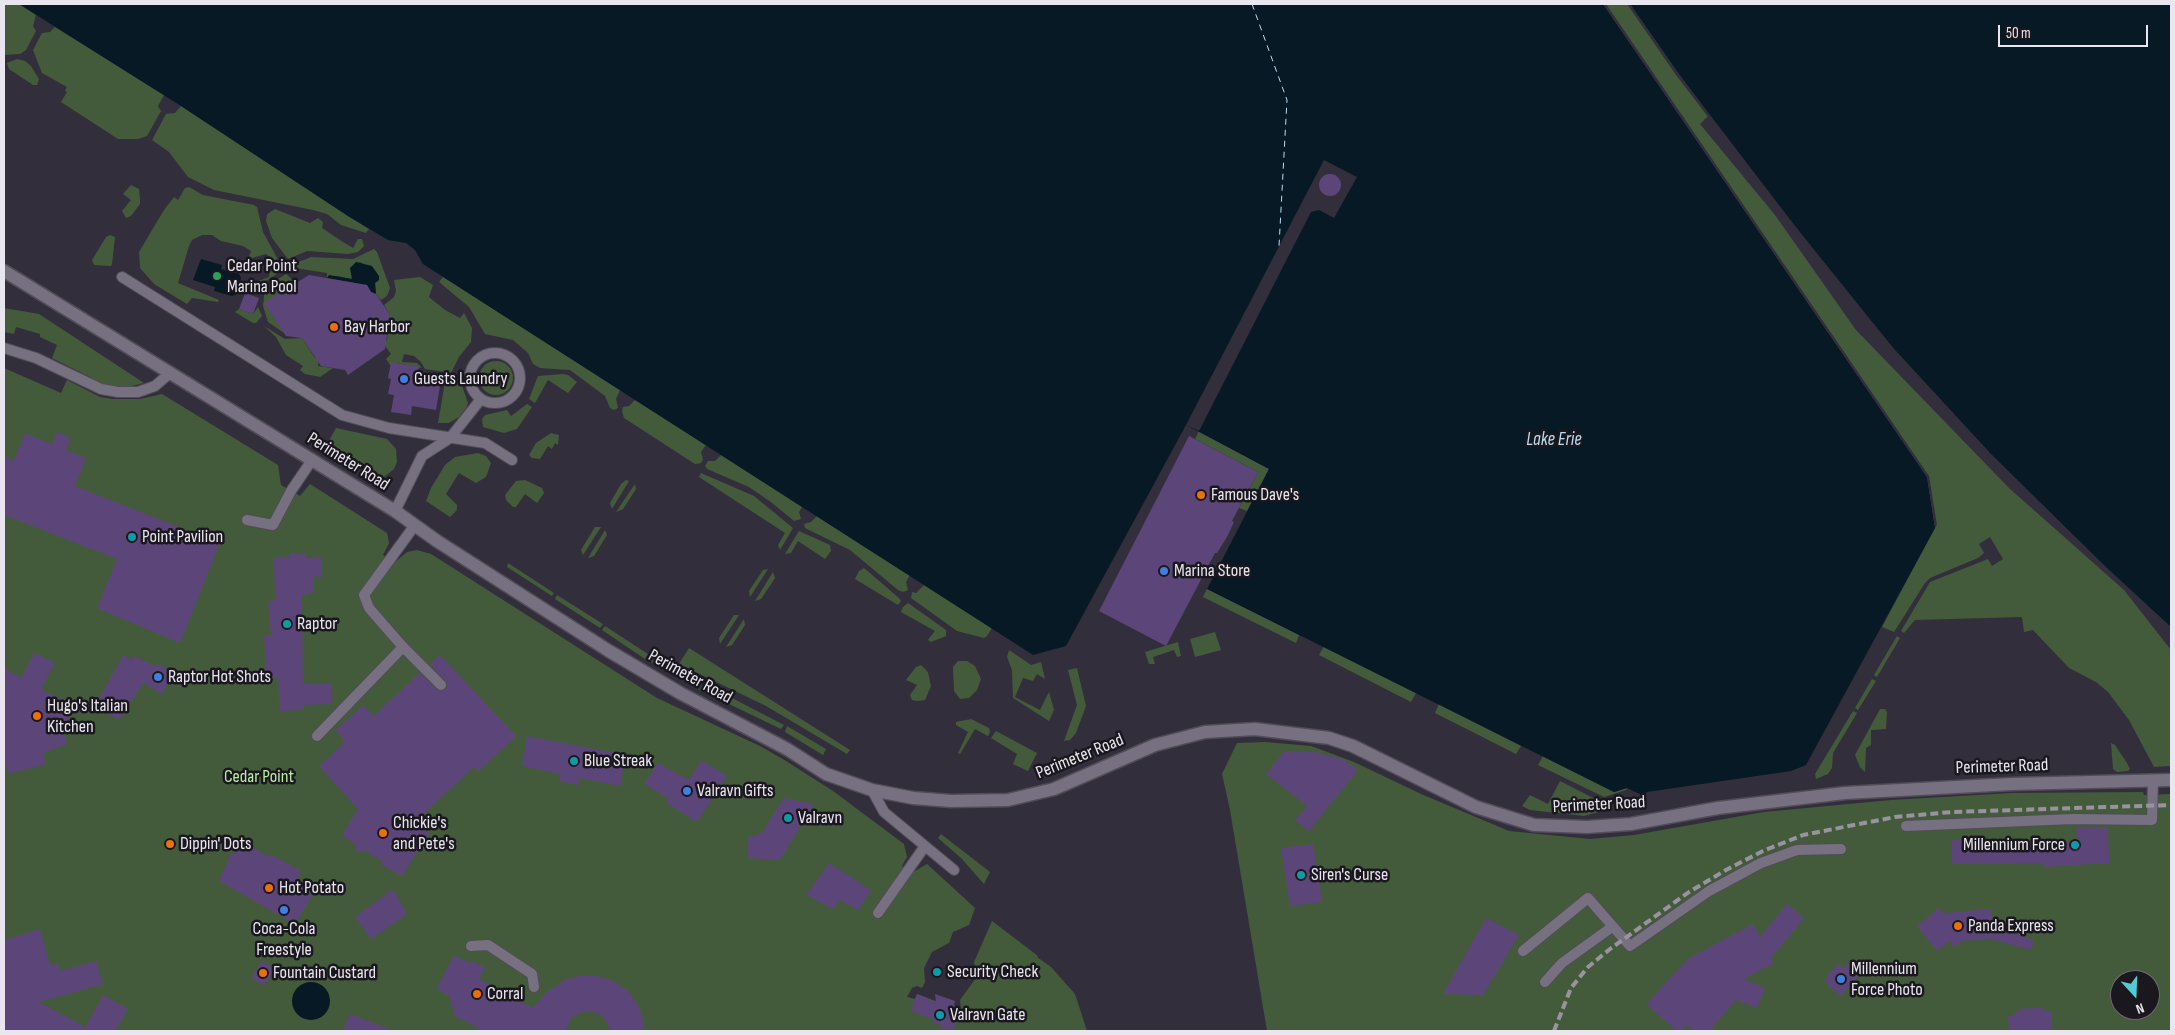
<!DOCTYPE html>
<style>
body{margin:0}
#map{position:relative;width:2175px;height:1035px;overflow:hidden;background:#332e3c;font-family:"Sofia Sans Condensed",sans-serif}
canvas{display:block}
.frame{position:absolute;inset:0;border:5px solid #eae6ef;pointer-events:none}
.north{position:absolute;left:2110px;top:970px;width:50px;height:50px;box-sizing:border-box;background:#1a171e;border:1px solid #6d6a72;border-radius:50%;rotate:160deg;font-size:14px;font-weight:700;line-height:20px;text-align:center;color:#eae6ef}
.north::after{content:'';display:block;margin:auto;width:18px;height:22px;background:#51ccd3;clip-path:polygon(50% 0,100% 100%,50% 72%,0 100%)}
.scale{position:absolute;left:1998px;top:25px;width:150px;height:22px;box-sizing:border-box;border:2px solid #eae6ef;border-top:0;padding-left:6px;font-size:15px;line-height:18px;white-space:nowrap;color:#eae6ef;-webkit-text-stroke:4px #1a171e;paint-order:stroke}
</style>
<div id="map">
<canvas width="2175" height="1035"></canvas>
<div class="frame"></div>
<div class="north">N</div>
<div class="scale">50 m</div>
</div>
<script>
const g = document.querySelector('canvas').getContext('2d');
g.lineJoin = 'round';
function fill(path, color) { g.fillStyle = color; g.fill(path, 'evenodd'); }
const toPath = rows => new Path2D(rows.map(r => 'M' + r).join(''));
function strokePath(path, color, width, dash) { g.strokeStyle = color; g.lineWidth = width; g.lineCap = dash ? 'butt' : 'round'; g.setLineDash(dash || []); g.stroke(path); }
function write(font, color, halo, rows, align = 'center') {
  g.font = font + ' "Sofia Sans Condensed",sans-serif'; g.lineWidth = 5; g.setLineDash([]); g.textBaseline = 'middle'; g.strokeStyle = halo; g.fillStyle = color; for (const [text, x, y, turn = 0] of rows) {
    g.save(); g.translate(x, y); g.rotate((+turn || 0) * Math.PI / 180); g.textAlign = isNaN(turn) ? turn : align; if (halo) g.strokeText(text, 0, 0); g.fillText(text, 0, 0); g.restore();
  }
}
fill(toPath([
 [4,4,19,4,36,15,33,26,36,31,26,50,20,54,4,55],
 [1603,4,1630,4,1709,115,1700,124,1775,215,1856,330,2009,488,2124,590,2171,650,2171,766,2154,767,2129,720,2108,692,2096,682,2069,668,2033,630,2024,632,2022,617,1915,620,1904,633,1901,631,1930,582,1988,559,1992,566,2003,559,1990,537,1979,544,1984,553,1978,558,1930,578,1925,583,1894,632,1882,627,1935,528,1927,477],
 [55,27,164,95,158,106,161,111,147,136,138,139,118,139,61,102,67,92,65,91,67,87,42,73,33,50,42,33,50,32],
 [17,59,25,61,31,66,39,79,37,85,33,85,9,69,7,63],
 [181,106,348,216,369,229,366,233,341,225,327,214,313,210,214,190,188,177,169,152,152,140,166,114,175,113],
 [131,185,139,189,140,199,140,204,131,216,126,218,122,211,131,200,123,194],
 [189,187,203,195,254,205,257,207,263,232,281,265,281,271,260,285,251,284,269,277,270,272,275,268,273,259,266,254,248,259,251,251,243,246,221,241,212,235,202,235,192,240,189,246,178,283,219,300,218,302,192,298,187,304,154,284,140,268,139,252,164,210,174,197,178,200,185,188],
 [275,209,310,223,318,218,323,222,322,228,343,242,353,248,358,239,362,239,364,246,358,252,348,254,307,251,288,259,272,238,266,221,267,214],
 [110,235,115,237,112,264,111,266,94,265,92,260,106,237],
 [374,249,377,252,390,288,387,296,381,300,376,294,375,283,378,281,376,272,360,262,354,266,351,272,353,277,351,279,337,276,327,278,327,273,295,268,296,263,311,257,353,259],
 [286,274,296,283,276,320,284,333,268,322,263,306,265,287],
 [420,277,433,285,429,297,445,310,460,318,464,313,472,328,471,342,459,357,451,373,425,369,421,362,414,356,404,354,402,362,417,363,422,368,397,363,396,366,390,365,386,359,391,354,383,343,387,340,390,315,384,305,394,297,396,291,394,280],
 [443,277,620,390,616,399,618,408,614,410,610,408,605,396,570,370,540,368,533,364,528,353,513,340,485,334,469,307,439,282],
 [258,307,262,316,256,323,253,323,235,312,239,309,253,314],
 [4,308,39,314,144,383,132,386,107,386,98,383,90,377,52,358,57,345,40,337,40,334,16,327,14,334,4,332],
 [264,326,285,339,302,338,315,358,319,359,318,366,333,368,320,377,305,374,300,370,303,366,286,355,276,337],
 '479 378a17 17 0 1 1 34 0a17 17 0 1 1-34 0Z',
 [4,368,61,393,67,380,100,397,113,399,140,399,162,394,278,465,281,485,300,496,310,484,387,533,389,543,383,555,395,562,407,552,417,550,431,554,657,698,760,746,786,761,833,791,904,844,907,857,902,866,913,872,927,864,975,908,969,925,953,932,949,943,932,952,924,968,925,982,922,988,917,986,912,988,907,997,915,999,917,994,941,1003,955,1001,954,1005,961,1009,960,1000,976,978,974,962,992,921,1038,956,1037,957,1051,967,1075,994,1087,1031,4,1031],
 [562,374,568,375,577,382,568,393,548,380,535,403,529,399,538,376],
 [446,376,460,380,468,403,466,408,459,417,449,423,438,423],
 [635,400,706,445,701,452,703,459,701,463,695,464,624,418,622,411,623,407,629,406],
 [527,404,532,407,517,429,504,433,483,427,482,419,485,415,507,410,511,416],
 [336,428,387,439,396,449,397,462,394,469,384,477,375,478,325,448],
 [1199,431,1269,469,1247,511,1239,508,1258,472,1195,439],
 [551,433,559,435,558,445,555,443,552,449,548,446,540,459,532,458,529,455,536,443],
 [478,453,486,456,491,463,486,477,476,483,459,473,446,494,457,505,457,510,450,517,426,501,431,488,445,465,455,457],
 [721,455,802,507,799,512,801,519,794,521,771,502,749,487,707,469,705,466,708,461,715,461],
 [701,473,754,496,793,528,780,550,778,545,785,533,699,477],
 [525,480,542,488,544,493,537,503,525,494,516,507,513,507,506,500,505,495,516,481],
 [626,480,629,481,612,509,610,503,621,484],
 [635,484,636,489,623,509,616,512],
 [817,516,910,575,906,582,908,590,903,592,898,590,850,550,805,528,804,524,811,522],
 [595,527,601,527,583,555,581,550],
 [605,530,607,535,594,556,588,558],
 [799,531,830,545,831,551,825,559,798,541,791,553,785,554],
 [508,563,554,593,552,596,507,567],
 [864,568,899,598,901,601,898,605,855,579,859,571],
 [768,569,750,597,749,591,763,570],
 [773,572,775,578,761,599,755,601],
 [925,584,992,628,987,636,984,638,957,631,911,598,912,592,916,593],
 [1207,589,1299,635,1296,643,1203,597],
 [557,595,603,624,600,628,555,599],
 [908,603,946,630,946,636,931,642,928,640,935,631,901,612,903,607],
 [734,615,739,615,720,644,719,638],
 [744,619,745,625,732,645,726,647],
 [605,626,648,654,645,659,602,630],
 [1215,632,1221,650,1195,657,1190,639],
 [1897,636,1900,638,1877,677,1874,675],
 [1178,642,1181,656,1177,657,1174,650,1153,657,1155,664,1149,664,1145,652],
 [1324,646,1416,693,1411,702,1319,655],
 [689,648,850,750,847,754,766,706,679,664],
 [1009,650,1031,665,1041,662,1045,679,1037,674,1033,681,1023,678,1015,697,1040,710,1049,692,1054,710,1049,721,1013,698,1012,670,1007,657],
 [650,655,700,684,698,689,648,660],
 [958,661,967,661,975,666,981,679,977,690,969,698,960,699,954,691,953,667],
 [921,665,928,672,931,686,925,700,917,701,912,700,910,695,917,685,906,680,916,667],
 [1077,668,1086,706,1076,733,1070,740,1064,741,1077,705,1068,670],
 [1872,679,1876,681,1858,710,1855,708],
 [702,685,732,698,784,725,781,729,702,691,699,690],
 [1439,704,1521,746,1516,754,1435,713],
 [1880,709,1885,709,1887,712,1886,729,1871,730,1871,745,1866,748,1865,772,1860,767,1855,755],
 [1853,711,1857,713,1833,753,1832,768,1828,774,1816,779,1815,774],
 [971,719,989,728,990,732,988,736,975,729,960,754,958,753,968,732,956,725,956,722],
 [787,726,826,749,823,755,785,732],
 [996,731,1037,753,1028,771,1013,764,1017,754,991,738],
 [1265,742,1311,746,1354,762,1421,794,1509,831,1590,839,1634,835,1764,812,1891,800,2012,793,2143,792,2144,795,2171,794,2171,1031,1267,1031,1230,810,1222,774,1237,743],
 [2120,980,2150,980,2150,1010,2120,1010],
 [2111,743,2115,745,2127,763,2130,769,2128,771,2117,772,2113,769],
 [1543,756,1614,792,1627,788,1626,790,1604,797,1538,765],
 [1560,781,1613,808,1584,816,1530,810,1522,806,1530,795,1548,804],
 [941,834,990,872,984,884,961,858,938,838]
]), '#445b3b');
fill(toPath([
 [19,4,1603,4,1927,477,1935,528,1806,765,1791,771,1647,792,1644,796,1627,788,1614,792,1207,589,1269,469,1186,425,1066,646,1033,655,423,264,415,250,406,243,388,240,348,216,181,106],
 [1630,4,2171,4,2171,627,2106,567,1989,452,1894,349,1762,185,1678,73],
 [201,259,222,265,221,269,239,274,241,278,237,294,232,296,214,291,215,287,193,280],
 [356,262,372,266,379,276,379,280,375,283,376,294,371,292,367,285,327,278,329,275,352,279,350,268],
 '292 1001a19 19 0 1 1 38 0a19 19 0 1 1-38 0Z'
]), '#061925');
fill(toPath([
 [1603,4,1606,4,1929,476,1937,525,1935,528,1927,477],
 [1627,4,1630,4,1678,73,1834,277,1894,349,1989,452,1988,454,1892,351,1832,279,1676,75],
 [1324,160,1357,177,1334,218,1319,210,1311,212,1199,431,1186,425]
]), '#332e3c');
strokePath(toPath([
 [1252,4,1287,100,1279,246]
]), '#bbddf2', 1, [6, 5]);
fill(toPath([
 '1319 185a11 11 0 1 1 22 0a11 11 0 1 1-22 0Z',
 [309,275,367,285,371,292,376,294,390,315,385,349,348,375,345,370,321,366,302,338,286,336,264,303],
 [245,293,259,298,253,314,239,309],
 [391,362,419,367,418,378,429,380,428,385,440,386,436,410,412,406,411,415,391,412,394,395,388,394,391,379,388,378],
 [57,432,71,438,66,450,86,458,75,486,220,543,180,643,97,608,117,559,4,515,4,456,14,460,25,433,52,444],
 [1189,436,1258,472,1232,521,1234,522,1227,537,1217,553,1215,553,1166,646,1099,611],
 [289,553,306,553,306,558,322,558,321,577,313,576,313,593,306,593,306,596,302,596,303,684,331,684,331,704,304,705,304,710,280,711,278,678,266,678,264,635,271,635,268,601,275,600,274,558,289,558],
 [34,653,55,663,41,689,75,707,62,729,67,744,43,753,46,764,9,774,4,758,4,668,21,678],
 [123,655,132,660,134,656,157,667,159,664,174,673,162,694,143,683,119,720,95,706],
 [440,655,516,736,479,771,474,767,420,817,422,820,417,827,429,833,402,876,382,865,382,861,364,850,357,854,356,845,342,835,358,809,319,766,345,742,336,730,363,705,374,716,419,673,437,690,445,690,448,686,446,681,430,664],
 [527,736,626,755,620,786,580,778,579,785,559,781,560,774,522,766],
 [1284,751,1314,752,1345,760,1358,770,1309,831,1295,820,1307,806,1266,774],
 [701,760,727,776,697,822,666,803,669,799,644,784,658,763,689,780],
 [783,798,814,804,780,860,748,858,748,838,763,832],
 [2108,827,2109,863,2043,867,2043,863,1952,864,1952,840,2001,839,2001,844,2077,842,2076,828],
 [243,841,269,857,270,854,301,871,296,881,307,886,304,891,313,894,295,924,219,881,231,853,234,854],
 [1313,844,1322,902,1290,906,1281,848],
 [829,863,871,890,858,910,840,900,833,909,806,895],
 [393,889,407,914,371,939,355,917],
 [1787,904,1804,918,1771,958,1774,963,1744,979,1765,988,1757,1008,1736,1000,1709,1031,1694,1031,1687,1025,1680,1031,1677,1031,1646,1004,1689,958,1753,924,1760,937],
 [1939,908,1943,913,1991,909,1993,923,2034,941,2031,950,1991,939,1961,941,1954,947,1950,941,1937,951,1917,926],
 [1486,918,1519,935,1483,995,1443,994],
 [40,929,50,965,57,963,60,971,96,961,103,984,39,1002,85,1027,103,995,128,1009,115,1031,4,1031,4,940],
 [454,956,471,963,473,961,485,968,479,979,532,1008,547,992,564,980,579,976,596,976,613,981,628,991,638,1005,644,1021,644,1031,611,1031,604,1018,598,1013,585,1011,572,1017,565,1031,484,1031,455,1016,449,995,436,989],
 [262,961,275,969,265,985,251,978],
 [1848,963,1860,974,1841,996,1829,986,1825,980,1828,977,1826,976,1838,964,1844,968],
 [917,994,936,1002,935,994,955,1001,953,1005,961,1009,953,1030,946,1027,944,1031,942,1031,940,1025,933,1023,935,1020,911,1011],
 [2040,1007,2047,1012,2052,1012,2052,1031,2009,1031,2008,1016,2014,1015,2020,1009],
 [350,1014,392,1030,392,1031,342,1031]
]), '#5c4679');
const lane = toPath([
 [122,277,342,415,389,428,485,443,512,460],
 [4,348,36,358,101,389,118,392,138,392,155,386,170,373],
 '470 378a25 25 0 1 1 50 0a25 25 0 1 1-50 0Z',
 [395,511,422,456,450,438,481,399],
 [247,520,273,525,291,491,312,460],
 [415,525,364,595,369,608,403,647,441,685],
 [317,736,403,647],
 [872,790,884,812,954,870],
 [1906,826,2073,819,2152,820,2153,780],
 [878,913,925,846],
 [471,946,488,945,532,974,534,987],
 [1523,951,1588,898,1630,946,1709,891,1761,863,1797,850,1841,849],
 [1545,982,1562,963,1612,927]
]);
const street = toPath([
 [4,271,395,511,437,541,609,651,680,693,787,749,826,774,872,790,913,798,951,801,1008,800,1054,789,1155,745,1205,732,1255,729,1329,738,1353,746,1476,807,1534,825,1587,827,1631,824,1718,808,1845,793,2012,784,2171,780]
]);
strokePath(lane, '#514c57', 12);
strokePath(street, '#514c57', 15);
strokePath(lane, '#767080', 10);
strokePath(street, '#767080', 12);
strokePath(toPath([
 [1554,1031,1571,988,1588,967,1610,949,1689,892,1726,870,1763,851,1803,835,1895,817,1952,812,2171,805]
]), '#98939f', 4, [8, 4]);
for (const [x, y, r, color] of [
 [217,276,5,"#2e9e5b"],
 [334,327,5,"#e8710a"],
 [404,379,5,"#3f7fe0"],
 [1201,495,5,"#e8710a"],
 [132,537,5,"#0f9aa8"],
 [1164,571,5,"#3f7fe0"],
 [287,624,5,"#0f9aa8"],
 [158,677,5,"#3f7fe0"],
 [37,716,5,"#e8710a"],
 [574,761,5,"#0f9aa8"],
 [687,791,5,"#3f7fe0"],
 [788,818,5,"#0f9aa8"],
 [383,833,5,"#e8710a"],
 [170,844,5,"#e8710a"],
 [2075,845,5,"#0f9aa8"],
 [1301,875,5,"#0f9aa8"],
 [269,888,5,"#e8710a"],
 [284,910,5,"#3f7fe0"],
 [1958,926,5,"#e8710a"],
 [937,972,5,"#0f9aa8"],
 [263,973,5,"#e8710a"],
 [1841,979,5,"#3f7fe0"],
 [477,994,5,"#e8710a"],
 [940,1015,5,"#0f9aa8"]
]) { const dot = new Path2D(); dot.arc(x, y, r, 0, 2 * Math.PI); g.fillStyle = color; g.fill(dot); strokePath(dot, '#1a171e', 2); }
write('18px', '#eae6ef', '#1a171e', [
 ["Cedar Point",227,266],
 ["Marina Pool",227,287],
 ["Bay Harbor",344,327],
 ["Guests Laundry",414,379],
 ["Famous Dave's",1211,495],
 ["Point Pavilion",142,537],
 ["Marina Store",1174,571],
 ["Raptor",297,624],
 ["Raptor Hot Shots",168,677],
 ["Hugo's Italian",47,706],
 ["Kitchen",47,727],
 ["Blue Streak",584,761],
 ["Valravn Gifts",697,791],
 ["Valravn",798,818],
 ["Chickie's",393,823],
 ["and Pete's",393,844],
 ["Dippin' Dots",180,844],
 ["Millennium Force",2065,845,"right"],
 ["Siren's Curse",1311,875],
 ["Hot Potato",279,888],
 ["Panda Express",1968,926],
 ["Coca-Cola",284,929,"center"],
 ["Freestyle",284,950,"center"],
 ["Millennium",1851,969],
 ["Force Photo",1851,990],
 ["Security Check",947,972],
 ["Fountain Custard",273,973],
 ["Corral",487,994],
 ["Valravn Gate",950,1015]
], 'left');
write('18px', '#eae6ef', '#1a171e', [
 ["Perimeter Road",348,462,32],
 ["Perimeter Road",690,677,29],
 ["Perimeter Road",1080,757,-22],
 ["Perimeter Road",2002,767,-2],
 ["Perimeter Road",1599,805,-3]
]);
write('18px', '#b8eea1', '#1a171e', [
 ["Cedar Point",259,777]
]);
write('italic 19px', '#bbddf2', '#1a171e', [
 ["Lake Erie",1554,440]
]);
</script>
